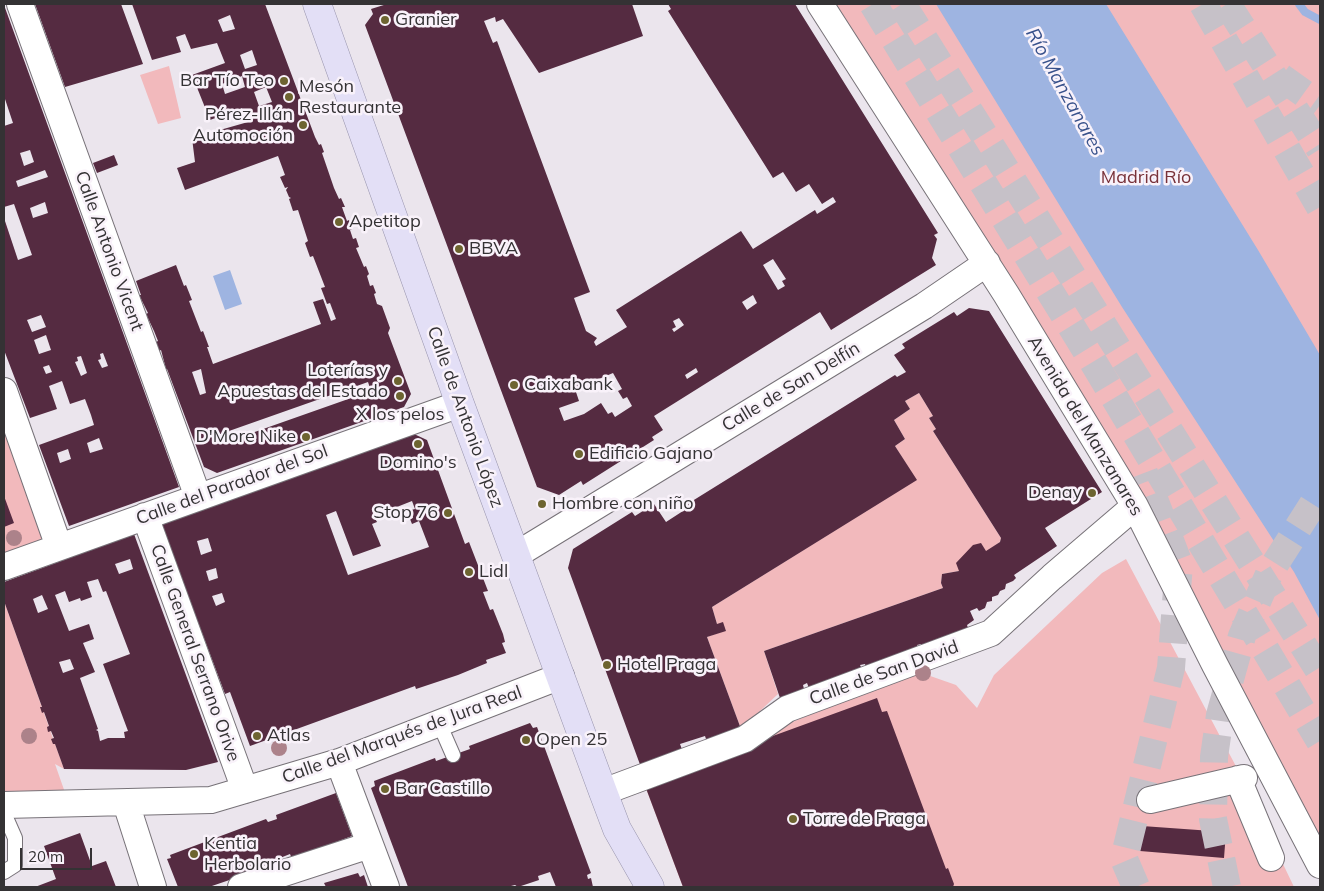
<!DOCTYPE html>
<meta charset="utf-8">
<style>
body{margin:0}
#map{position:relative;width:1324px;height:891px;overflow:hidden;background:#ebe5ed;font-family:Mulish,sans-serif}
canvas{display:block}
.frame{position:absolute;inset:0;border:5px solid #343234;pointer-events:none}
.scale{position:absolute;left:20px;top:848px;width:72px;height:22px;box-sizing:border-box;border:2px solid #343234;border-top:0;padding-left:6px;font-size:15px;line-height:18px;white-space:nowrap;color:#343234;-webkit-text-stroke:4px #f9f2fa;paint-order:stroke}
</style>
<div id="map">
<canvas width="1324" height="891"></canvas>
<div class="frame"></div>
<div class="scale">20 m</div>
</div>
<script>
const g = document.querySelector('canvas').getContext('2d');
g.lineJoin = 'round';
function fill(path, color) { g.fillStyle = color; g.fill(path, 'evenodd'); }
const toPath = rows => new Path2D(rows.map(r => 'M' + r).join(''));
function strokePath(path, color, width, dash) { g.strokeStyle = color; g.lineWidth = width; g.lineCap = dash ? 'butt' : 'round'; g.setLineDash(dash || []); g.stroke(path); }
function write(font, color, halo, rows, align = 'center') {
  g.font = font + ' Mulish,sans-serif'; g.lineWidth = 5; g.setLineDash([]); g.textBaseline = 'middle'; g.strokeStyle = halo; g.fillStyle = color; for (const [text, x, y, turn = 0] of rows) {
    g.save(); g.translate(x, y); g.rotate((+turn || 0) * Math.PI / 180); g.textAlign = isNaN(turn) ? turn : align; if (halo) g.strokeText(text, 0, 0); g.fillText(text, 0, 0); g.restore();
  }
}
fill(toPath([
 [832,4,1320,4,1320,851],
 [169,66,181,118,158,124,140,75],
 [4,391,59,547,4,567],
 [919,393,933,416,929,418,936,429,933,431,1001,538,1000,542,959,571,942,574,941,583,943,588,764,651,778,694,741,729,707,637,726,630,717,624,712,607,916,480,895,446,905,439,894,420,910,409,905,401],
 [1126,559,1239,772,1294,887,683,887,644,783,916,671,956,685,977,708,994,675,1102,573],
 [4,601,64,769,55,764,69,804,4,805]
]), '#f2b9bc');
fill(toPath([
 [936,4,1106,4,1258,250,1320,355,1320,620,1294,572,1122,307],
 [230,270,242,304,225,310,213,276]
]), '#9eb4e1');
strokePath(toPath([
 [1299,4,1305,12,1320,20]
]), '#9eb4e1', 8);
fill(toPath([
 [35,4,121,4,143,64,65,87],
 [132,4,265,4,315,137,319,145,321,144,324,152,322,153,334,188,339,199,341,198,345,207,342,207,343,210,347,221,349,220,352,229,350,230,353,239,356,238,359,247,356,248,364,267,366,266,369,274,367,276,370,286,373,285,376,293,374,294,377,304,382,306,390,328,388,333,411,394,404,407,217,473,204,467,167,369,166,369,161,350,159,351,156,342,158,341,154,331,146,314,148,313,139,295,141,295,136,281,176,265,184,286,186,285,192,300,189,301,201,332,203,331,209,347,207,347,213,364,321,324,313,302,323,299,331,321,336,319,330,303,327,304,321,288,325,287,313,256,310,257,305,243,308,241,298,210,293,211,289,199,291,198,289,197,286,190,288,187,285,188,280,177,285,175,278,156,185,190,177,168,195,162,192,138,248,122,242,108,210,120,192,75,225,63,217,43,191,49,185,34,176,37,181,52,152,60],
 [230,15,235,29,223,32,218,20],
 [252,50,257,65,245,69,240,55],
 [242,76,245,87,225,94,222,84],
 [266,87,272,102,259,106,254,92],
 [201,369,206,393,200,395,192,372],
 [368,382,371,391,232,440,229,431],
 [387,4,632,4,643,36,539,73,503,19,496,22,495,17,484,21,493,43,497,41,590,292,574,298,586,331,597,338,594,342,596,346,627,327,616,310,741,231,753,249,815,210,817,214,836,202,833,197,822,204,809,184,796,192,783,172,773,178,668,11,671,9,668,4,795,4,938,233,934,235,937,239,932,258,936,265,831,330,820,312,654,416,663,430,652,437,654,440,583,485,581,481,559,495,537,487,365,25,373,14,371,9],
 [773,259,786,279,782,281,785,286,778,290,763,265],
 [753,295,757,303,747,310,742,302],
 [679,318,684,325,674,332,672,329,676,327,673,321],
 [696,368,698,372,687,379,685,375],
 [613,373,622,389,618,391,623,399,627,397,632,406,615,417,612,412,608,414,601,403,584,414,564,421,559,408,579,401,575,389],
 [4,5,179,487,69,526,39,445,94,425,91,415,85,399,70,404,62,381,49,386,57,409,30,418,4,350,4,218,18,260,32,255,14,204,4,207,4,126,13,123,4,96],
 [30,150,34,162,24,166,20,153],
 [45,170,48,177,18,187,16,181],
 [45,202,48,213,33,218,30,208],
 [41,315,46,327,32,332,27,320],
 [46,335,51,350,39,354,34,340],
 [103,353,108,366,102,368,98,360,101,359,100,354],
 [81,356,87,373,81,376,75,362,78,361,77,357],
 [49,365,52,372,46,374,43,367],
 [99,438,103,449,90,453,87,443],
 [68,449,71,459,60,463,57,453],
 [114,155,118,165,97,173,93,163],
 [969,308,989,311,1102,492,1045,528,1057,546,1014,575,1016,578,1013,581,1006,584,1005,589,1000,591,998,595,992,597,992,601,987,602,985,608,979,611,977,608,970,611,974,620,967,625,968,628,922,648,921,644,917,645,919,649,866,667,865,664,860,665,862,669,809,688,807,683,803,685,804,689,780,698,764,651,943,588,941,583,942,574,959,571,956,563,973,545,981,543,986,551,1000,542,1001,538,933,431,936,429,929,418,933,416,919,393,905,401,910,409,894,420,905,439,895,446,917,480,712,607,717,624,723,622,726,631,707,637,741,729,707,742,705,736,680,744,684,755,642,770,568,568,573,549,632,512,635,516,654,504,666,522,683,511,681,508,895,375,897,377,906,372,894,355,905,348,902,344,954,312,957,316],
 [414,434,427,440,465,544,469,542,488,591,483,592,490,610,493,609,503,634,505,642,502,643,506,653,486,660,487,663,458,675,416,689,415,686,250,746,230,692,225,694,161,524],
 [412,501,415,509,411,510,413,518,410,519,412,524,419,521,429,547,348,575,326,515,336,511,353,556,381,546,372,524,377,522,374,516],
 [208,538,212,551,201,555,197,541],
 [216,568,218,578,209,581,206,571],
 [222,593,225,602,216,606,212,596],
 [4,496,14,523,4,527],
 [134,534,218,762,186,770,64,769,55,744,53,744,51,739,54,738,51,731,48,732,47,727,49,726,44,712,42,713,40,707,42,707,4,601,4,582],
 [130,559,133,569,119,574,115,564],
 [98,579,103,592,106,591,130,654,103,664,128,731,124,732,125,738,108,738,100,741,98,731,96,730,98,729,80,678,95,672,83,643,94,639,89,624,69,631,55,595,65,591,69,602,80,598,81,601,92,597,87,582],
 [42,595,48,609,38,613,33,599],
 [70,659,74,669,63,673,59,662],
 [877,698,882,712,887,711,946,869,948,868,954,884,953,887,683,887,644,783],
 [530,723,533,728,537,727,591,873,587,875,588,879,591,878,593,887,556,887,550,872,538,876,539,880,518,887,515,885,507,887,408,887,371,788,375,786,374,781,435,758,436,761,470,749,469,746],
 [336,793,352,836,292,859,290,854,280,858,282,862,209,887,178,887,167,859,171,858,170,855,266,819,268,822,277,819,276,815],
 [1142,826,1226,832,1224,858,1140,851],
 [80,833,92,866,106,861,116,887,35,887,56,879,44,846],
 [358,873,360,877,364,875,368,887,326,887,324,883]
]), '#552b41');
strokePath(toPath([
 [873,4,1092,360,1320,741],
 [902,4,1320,672],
 [1203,4,1320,207],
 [1227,4,1320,149],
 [1281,77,1320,105],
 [1136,887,1124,859,1171,668,1179,564,1144,473],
 [1227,887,1213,819,1214,757,1220,715,1242,636,1270,572,1320,493]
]), '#c6c1c8', 28, [28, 14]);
const lane = toPath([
 [439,723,453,755],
 [4,813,15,838,15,865,4,872]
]);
const street = toPath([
 [20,4,198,497],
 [820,4,1006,294,1135,506,1215,665,1320,865],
 [4,391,59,547],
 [145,516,245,790],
 [516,555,924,306,987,263],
 [4,567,460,404],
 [339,762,386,887],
 [1238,779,1271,858],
 [603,792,745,739,787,709,991,633,1052,577,1135,506],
 [1150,800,1244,778],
 [126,803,153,887],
 [4,805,211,800,339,762,561,676],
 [241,887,370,845]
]);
const primary = toPath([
 [317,4,460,404,603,792,617,829,650,887]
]);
strokePath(lane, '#777278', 16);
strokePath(street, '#777278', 28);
strokePath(primary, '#9995ae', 29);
strokePath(lane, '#fff', 14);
strokePath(street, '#fff', 26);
strokePath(primary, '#e3dff6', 28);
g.fillStyle = '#ac828a';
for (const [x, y] of [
 [14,538],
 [923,673],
 [29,736],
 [279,748]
]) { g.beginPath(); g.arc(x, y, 8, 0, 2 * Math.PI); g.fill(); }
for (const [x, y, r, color] of [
 [385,20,5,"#6d6430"],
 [284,81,5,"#6d6430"],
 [289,97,5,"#6d6430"],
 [303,125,5,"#6d6430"],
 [339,222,5,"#6d6430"],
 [459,249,5,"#6d6430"],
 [398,381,5,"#6d6430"],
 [514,385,5,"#6d6430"],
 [400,396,5,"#6d6430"],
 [306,437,5,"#6d6430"],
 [418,444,5,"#6d6430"],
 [579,454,5,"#6d6430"],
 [1092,493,5,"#6d6430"],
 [542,504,5,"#6d6430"],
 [448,513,5,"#6d6430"],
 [469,572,5,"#6d6430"],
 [607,665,5,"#6d6430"],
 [257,736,5,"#6d6430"],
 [526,740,5,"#6d6430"],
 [385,789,5,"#6d6430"],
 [793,819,5,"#6d6430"],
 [194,854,5,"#6d6430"]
]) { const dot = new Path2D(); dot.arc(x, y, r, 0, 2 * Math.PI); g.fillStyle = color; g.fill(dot); strokePath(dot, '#f9f2fa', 2); }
write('18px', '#343234', '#f9f2fa', [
 ["Granier",395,20],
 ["Bar Tío Teo",274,81,"right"],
 ["Mesón",299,87],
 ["Restaurante",299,108],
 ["Pérez-Illán",293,115,"right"],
 ["Automoción",293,136,"right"],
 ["Apetitop",349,222],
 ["BBVA",469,249],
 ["Loterías y",388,371,"right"],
 ["Apuestas del Estado",388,392,"right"],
 ["Caixabank",524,385],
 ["X los pelos",400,415,"center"],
 ["D'More Nike",296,437,"right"],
 ["Edificio Gajano",589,454],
 ["Domino's",418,463,"center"],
 ["Denay",1082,493,"right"],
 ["Hombre con niño",552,504],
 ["Stop 76",438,513,"right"],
 ["Lidl",479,572],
 ["Hotel Praga",617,665],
 ["Atlas",267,736],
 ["Open 25",536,740],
 ["Bar Castillo",395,789],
 ["Torre de Praga",803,819],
 ["Kentia",204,844],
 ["Herbolario",204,865]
], 'left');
write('18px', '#783139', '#f9f2fa', [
 ["Madrid Río",1146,178]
]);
write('18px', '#343234', '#f9f2fa', [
 ["Calle Antonio Vicent",109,251,70],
 ["Calle de San Delfín",791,387,-31],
 ["Calle de Antonio López",465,417,70],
 ["Avenida del Manzanares",1085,426,59],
 ["Calle del Parador del Sol",232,485,-20],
 ["Calle General Serrano Orive",195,653,70],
 ["Calle de San David",884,673,-20],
 ["Calle del Marqués de Jura Real",402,735,-20]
]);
write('italic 19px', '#38518b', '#f9f2fa', [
 ["Río Manzanares",1065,92,61]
]);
</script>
